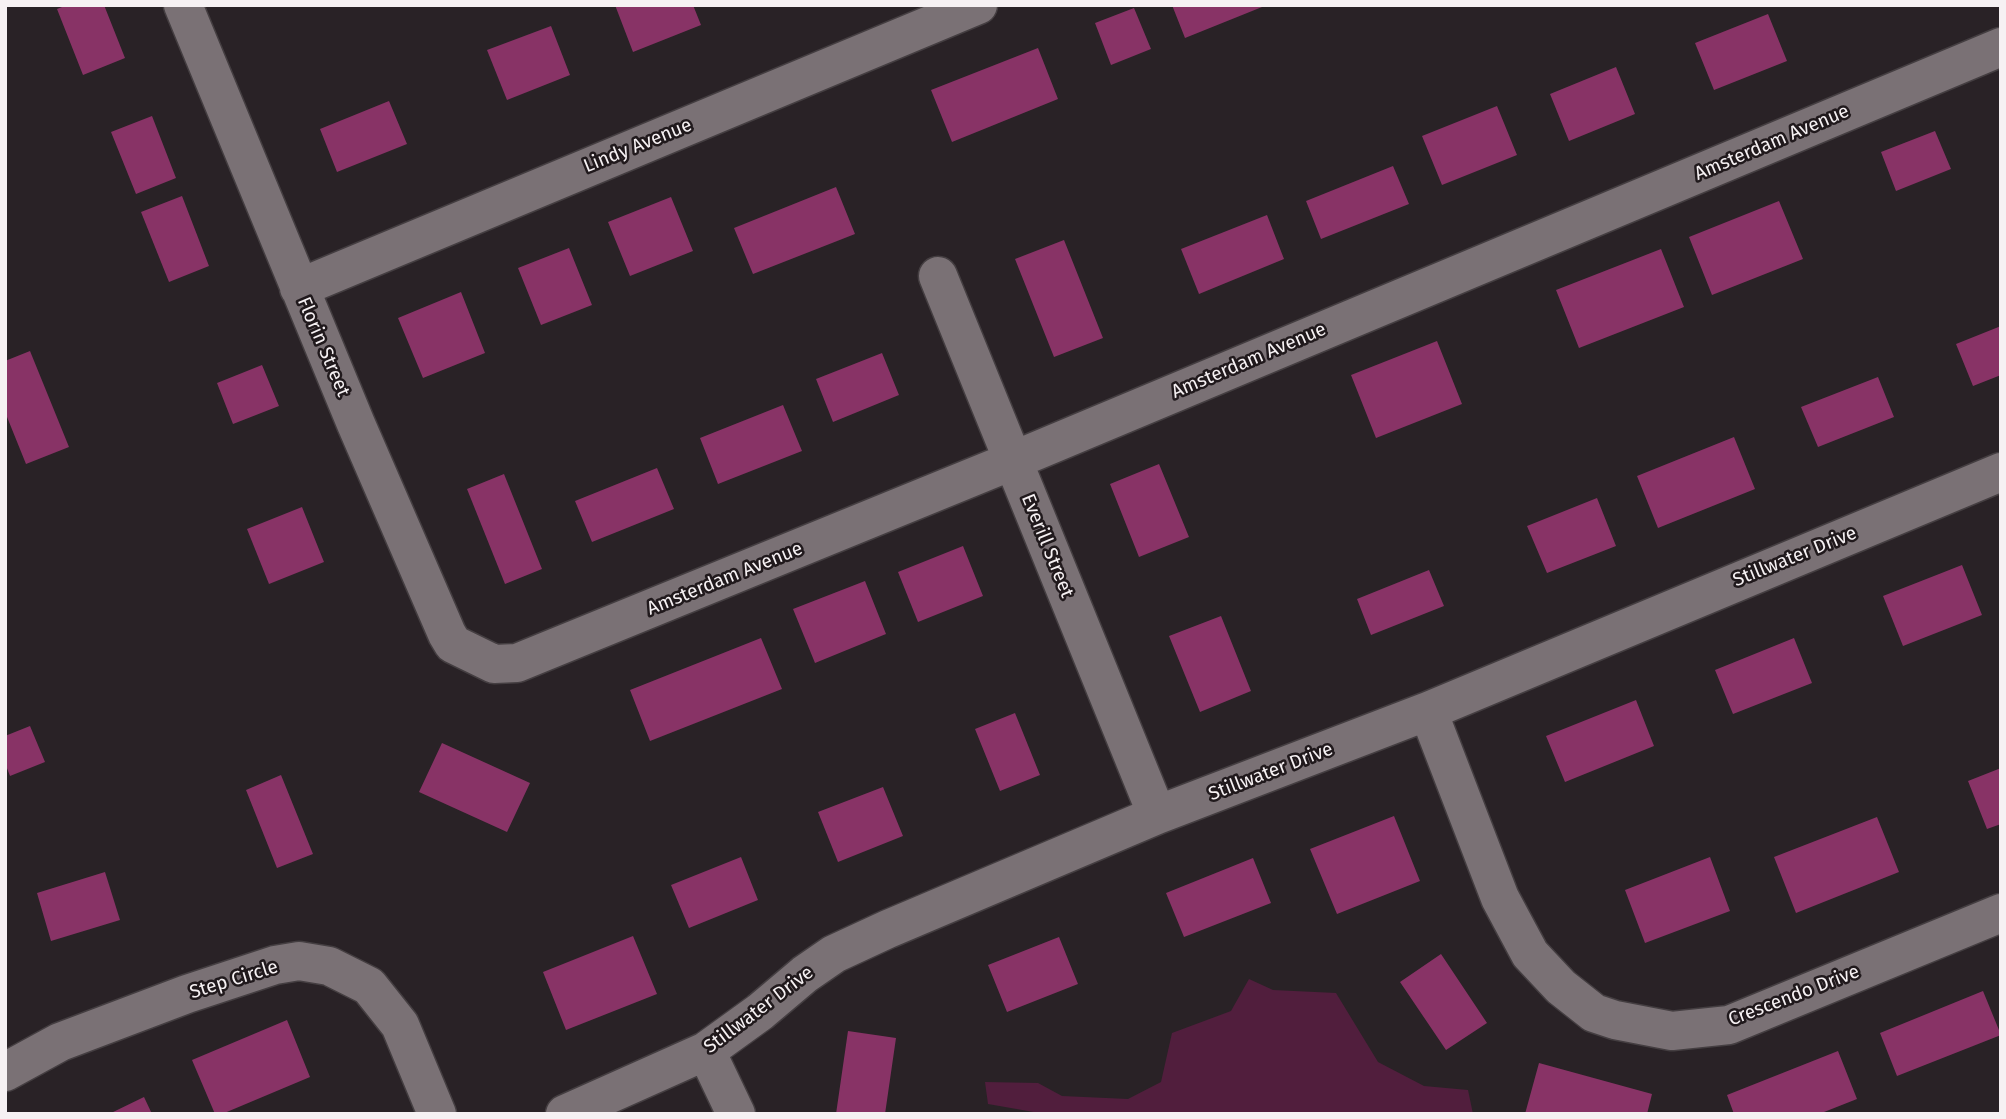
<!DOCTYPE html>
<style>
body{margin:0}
#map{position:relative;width:2006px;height:1119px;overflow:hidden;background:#292226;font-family:"Fira Sans",sans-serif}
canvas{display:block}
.frame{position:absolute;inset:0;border:7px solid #f6f1f3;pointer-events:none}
</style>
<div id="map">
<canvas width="2006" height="1119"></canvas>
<div class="frame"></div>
</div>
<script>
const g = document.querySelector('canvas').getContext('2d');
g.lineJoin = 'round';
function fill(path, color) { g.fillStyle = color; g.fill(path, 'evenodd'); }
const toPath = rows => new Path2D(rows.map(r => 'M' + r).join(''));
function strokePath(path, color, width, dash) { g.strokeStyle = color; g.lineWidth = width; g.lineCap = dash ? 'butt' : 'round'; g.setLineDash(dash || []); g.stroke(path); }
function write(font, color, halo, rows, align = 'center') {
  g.font = font + ' "Fira Sans",sans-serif'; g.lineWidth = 5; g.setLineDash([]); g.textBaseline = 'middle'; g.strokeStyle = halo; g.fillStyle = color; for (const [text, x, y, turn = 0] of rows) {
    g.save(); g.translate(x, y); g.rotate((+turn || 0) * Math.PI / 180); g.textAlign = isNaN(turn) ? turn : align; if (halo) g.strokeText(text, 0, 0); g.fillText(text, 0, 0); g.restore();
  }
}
fill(toPath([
 [1249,979,1273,990,1336,993,1378,1062,1424,1086,1468,1090,1473,1114,1045,1114,988,1104,985,1082,1038,1083,1062,1096,1128,1099,1161,1082,1172,1033,1231,1011]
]), '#511e3d');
fill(toPath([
 [67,5,104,5,125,58,83,75,57,9],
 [615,5,693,5,701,25,633,52],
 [1172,5,1267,5,1185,38],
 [1134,8,1151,49,1111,65,1095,23],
 [1768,14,1787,61,1714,90,1695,43],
 [551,26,570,75,507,100,487,50],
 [1038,48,1058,99,952,142,931,90],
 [1616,67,1635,114,1569,141,1550,94],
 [389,101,407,144,337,172,320,129],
 [1497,106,1517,155,1442,185,1422,136],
 [152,116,176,178,136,194,111,132],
 [1935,131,1951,169,1896,191,1881,152],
 [1393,166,1409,204,1321,239,1306,201],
 [836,187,855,234,753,274,734,228],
 [182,196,209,266,169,282,141,212],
 [671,197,693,251,630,276,608,222],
 [1779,201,1803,259,1712,295,1689,237],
 [1267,215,1284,259,1199,294,1181,249],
 [1064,240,1103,338,1054,357,1015,259],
 [569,248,592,305,541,325,518,268],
 [1661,249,1684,307,1579,348,1556,290],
 [461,292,485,353,423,378,398,318],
 [2001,326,2001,375,1973,386,1956,344],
 [1437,341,1462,404,1376,438,1351,375],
 [30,351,69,447,26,464,5,412,5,361],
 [882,353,899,395,833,422,816,379],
 [262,365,279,406,233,424,217,383],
 [1878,377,1894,417,1818,447,1801,407],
 [783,405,802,451,718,484,700,438],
 [1734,437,1755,489,1658,528,1637,476],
 [1159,464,1189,537,1139,557,1110,484],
 [657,468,674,509,592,542,575,501],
 [504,474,542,569,505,584,467,489],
 [1597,498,1616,546,1547,573,1527,526],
 [302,507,324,562,269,584,247,529],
 [963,546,983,596,918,622,898,572],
 [1962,565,1982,615,1903,646,1883,596],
 [1429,570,1444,606,1371,635,1357,599],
 [865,581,886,634,815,663,793,609],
 [1221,616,1251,691,1200,712,1169,636],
 [761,638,782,689,650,741,630,690],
 [1794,638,1812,683,1733,714,1715,670],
 [1636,700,1654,746,1565,782,1546,736],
 [1015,713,1040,775,1000,791,975,729],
 [30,726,45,762,10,776,5,763,5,736],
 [442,743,530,783,507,832,419,792],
 [2001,768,2001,824,1987,829,1968,781],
 [281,775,313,854,277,868,246,790],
 [883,787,903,836,838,862,818,812],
 [1394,816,1420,881,1337,914,1310,849],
 [1877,817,1899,872,1796,913,1774,857],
 [741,857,758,900,689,928,671,885],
 [1710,857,1730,911,1645,943,1625,890],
 [1253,858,1271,903,1184,937,1166,893],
 [105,872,120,920,51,941,37,893],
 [633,936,657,994,566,1030,543,972],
 [1059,937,1078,984,1007,1012,988,965],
 [1441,954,1487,1023,1446,1050,1400,982],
 [1983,991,2001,1035,1897,1076,1880,1033],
 [287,1020,310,1077,222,1114,215,1114,192,1060],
 [848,1031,896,1038,885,1114,836,1114],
 [1838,1051,1857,1099,1819,1114,1734,1114,1727,1095],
 [1539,1063,1652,1094,1647,1114,1525,1114],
 [144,1097,152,1114,109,1114]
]), '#836');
const minor = toPath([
 [183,5,356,424,447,634,453,644,494,664,517,663,1012,461,2001,47],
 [938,276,1157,815],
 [299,288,978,5],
 [1428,711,1500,898,1530,954,1561,987,1594,1013,1615,1020,1672,1031,1729,1025,2001,913],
 [706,1051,736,1114],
 [5,1072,60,1042,187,994,275,965,299,961,329,966,369,986,400,1025,437,1114],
 [565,1114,706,1051,760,1012,805,974,834,954,888,929,1157,815,1428,711,2001,472]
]);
strokePath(minor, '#443e41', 41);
strokePath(minor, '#7a7175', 38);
write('19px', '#f6f1f3', '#20191c', [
 ["Amsterdam Avenue",1772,143,-23],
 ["Lindy Avenue",638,146,-22],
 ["Florin Street",323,347,67],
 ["Amsterdam Avenue",1249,361,-23],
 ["Everill Street",1047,546,68],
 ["Stillwater Drive",1795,557,-22],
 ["Amsterdam Avenue",725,579,-22],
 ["Stillwater Drive",1271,772,-21],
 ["Step Circle",234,980,-17],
 ["Crescendo Drive",1794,996,-21],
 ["Stillwater Drive",759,1010,-37]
]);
</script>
